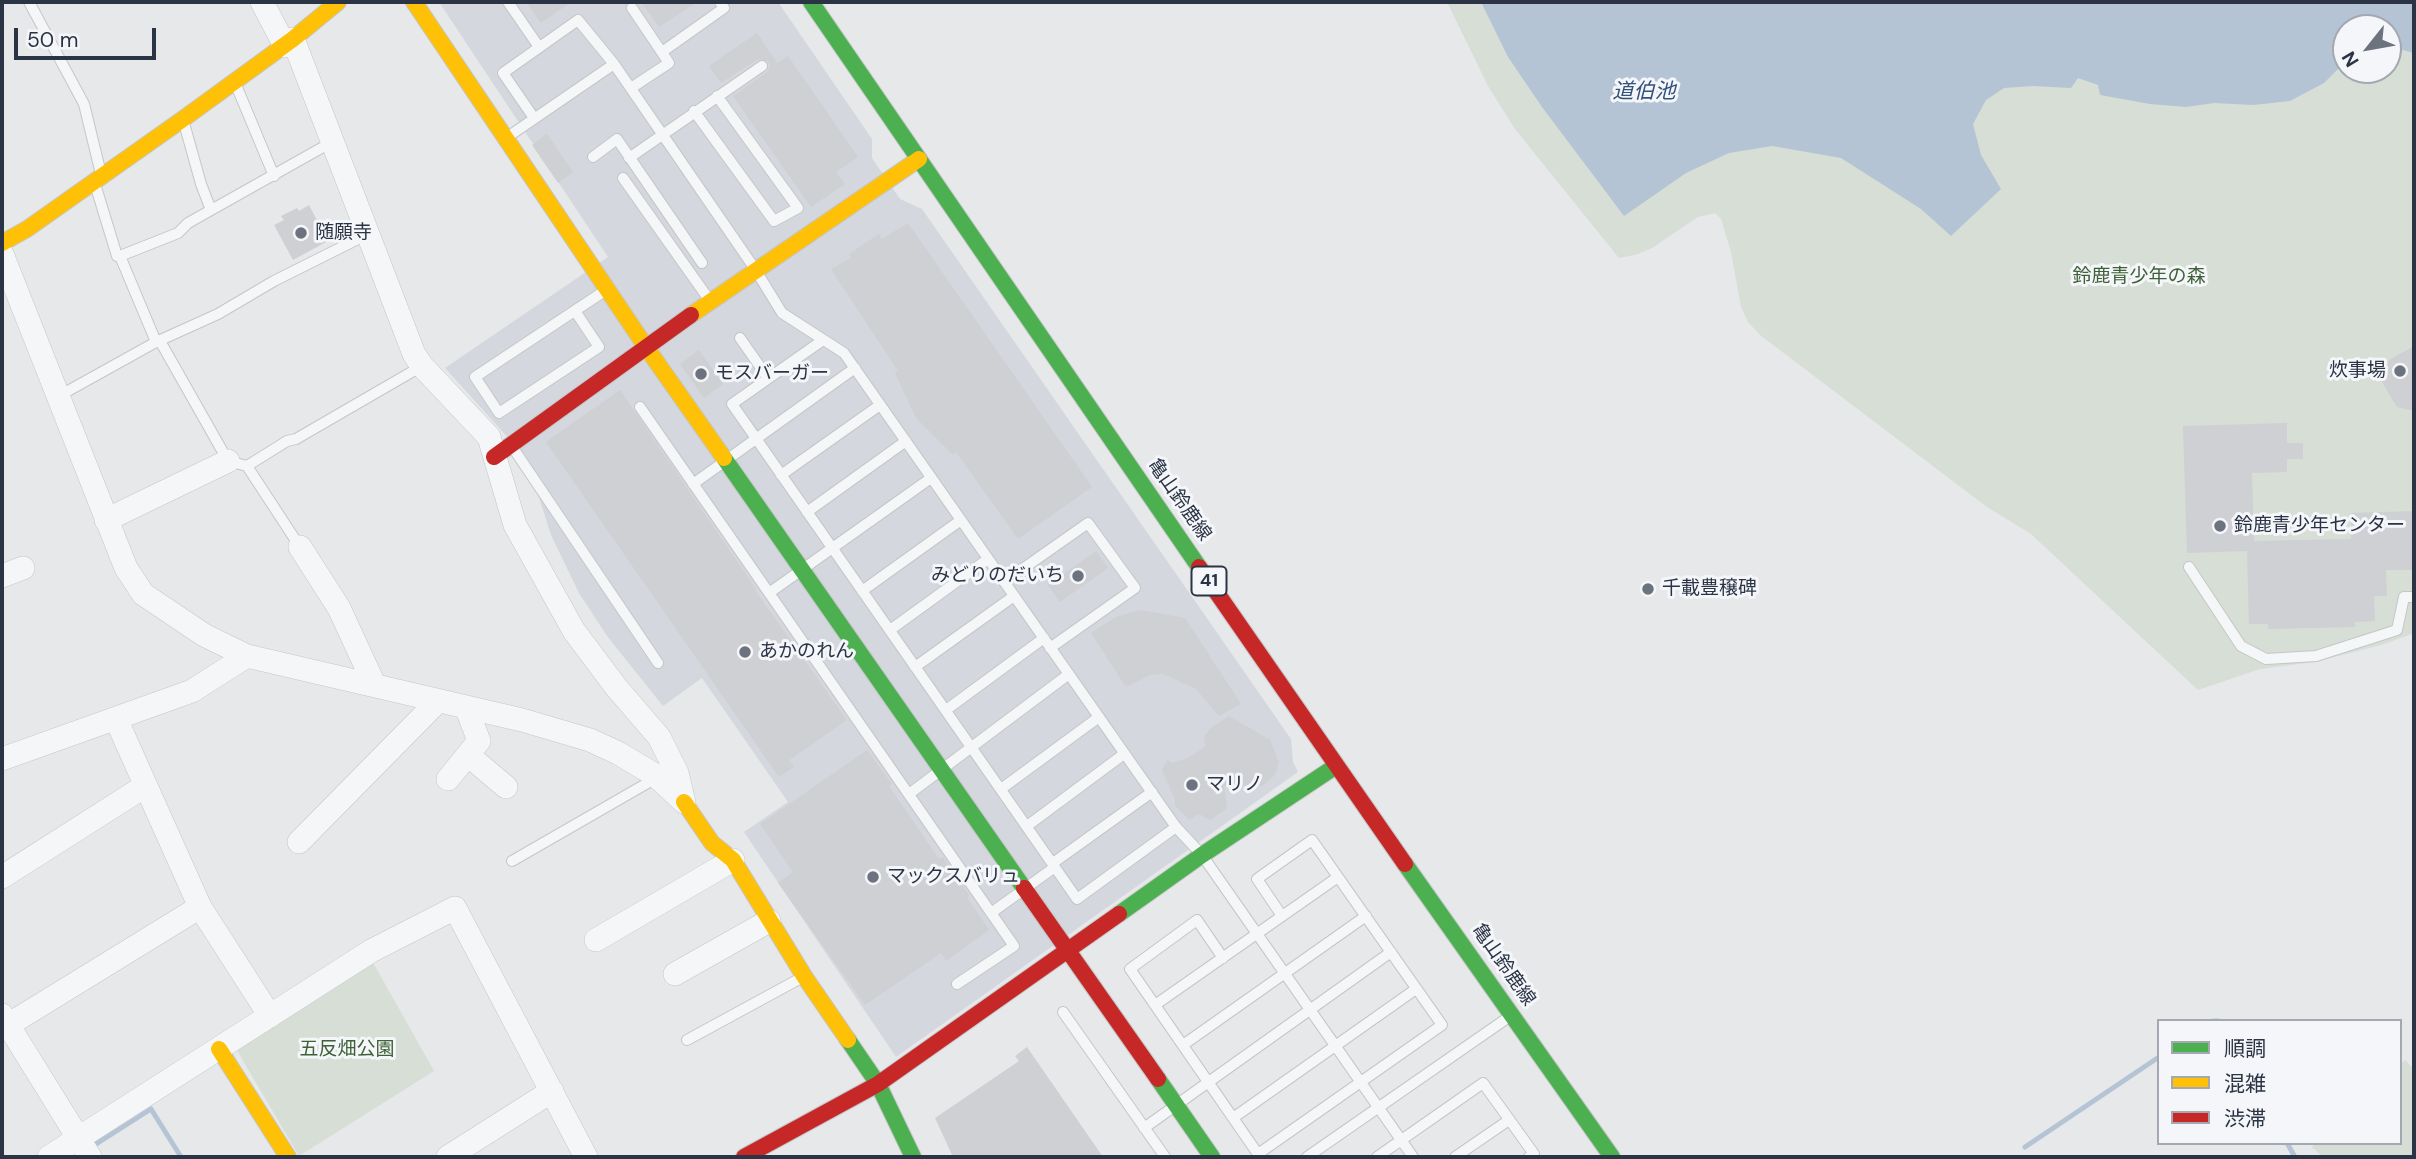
<!DOCTYPE html>
<meta charset="utf-8">
<style>
body{margin:0}
#map{position:relative;width:2416px;height:1159px;overflow:hidden;background:#e6e8ea;font-family:"DM Sans","Noto Sans JP",sans-serif}
canvas{display:block}
.frame{position:absolute;inset:0;border:4px solid #2b3445;pointer-events:none}
.legend{position:absolute;left:2157px;top:1019px;width:245px;height:126px;box-sizing:border-box;background:#f4f6f9;border:2px solid #a4a8b1;margin:0;padding:9px 12px;list-style:none;font-size:21px;color:#2b3445}
.legend li{display:flex;align-items:center;gap:14px;height:35px}
.legend b{width:35px;border:2px solid #a4a8b1}
.north{position:absolute;left:2332px;top:14px;width:70px;height:70px;box-sizing:border-box;background:#f4f6f9;border:2px solid #a4a8b1;border-radius:50%;rotate:239deg;font-size:19px;font-weight:700;line-height:28px;text-align:center;color:#2b3445}
.north::after{content:'';display:block;margin:auto;width:24px;height:32px;background:#6c737f;clip-path:polygon(50% 0,100% 100%,50% 72%,0 100%)}
.scale{position:absolute;left:14px;top:28px;width:142px;height:32px;box-sizing:border-box;border:4px solid #2b3445;border-top:0;padding-left:9px;font-size:21px;line-height:24px;white-space:nowrap;color:#2b3445;-webkit-text-stroke:5px #f4f6f9;paint-order:stroke}
</style>
<div id="map">
<canvas width="2416" height="1159"></canvas>
<div class="frame"></div>
<ul class="legend">
<li><b style="height:9px;background:#4caf50"></b>順調</li>
<li><b style="height:9px;background:#ffc107"></b>混雑</li>
<li><b style="height:9px;background:#c62828"></b>渋滞</li>
</ul>
<div class="north">N</div>
<div class="scale">50 m</div>
</div>
<script>
const g = document.querySelector('canvas').getContext('2d');
g.lineJoin = 'round';
function fill(path, color) { g.fillStyle = color; g.fill(path, 'evenodd'); }
const toPath = rows => new Path2D(rows.map(r => 'M' + r).join(''));
function strokePath(path, color, width, dash) { g.strokeStyle = color; g.lineWidth = width; g.lineCap = dash ? 'butt' : 'round'; g.setLineDash(dash || []); g.stroke(path); }
function write(font, color, halo, rows, align = 'center') {
  g.font = font + ' "DM Sans","Noto Sans JP",sans-serif'; g.lineWidth = 6; g.setLineDash([]); g.textBaseline = 'middle'; g.strokeStyle = halo; g.fillStyle = color; for (const [text, x, y, turn = 0] of rows) {
    g.save(); g.translate(x, y); g.rotate((+turn || 0) * Math.PI / 180); g.textAlign = isNaN(turn) ? turn : align; if (halo) g.strokeText(text, 0, 0); g.fillText(text, 0, 0); g.restore();
  }
}
fill(toPath([
 [439,2,778,2,872,139,872,158,900,199,922,209,1291,739,1293,762,1298,772,896,1057,744,832,788,802,702,678,663,706,607,636,579,593,551,535,528,463,512,442,445,368,608,257]
]), '#d4d7dd');
fill(toPath([
 [1447,2,2414,2,2414,633,2385,644,2315,662,2260,669,2198,690,2031,534,1987,507,1760,335,1748,322,1741,307,1731,252,1721,219,1715,213,1698,217,1652,248,1635,255,1619,258,1515,129,1488,86],
 [2346,28,2388,28,2388,70,2346,70],
 [371,959,434,1071,299,1156,235,1047],
 [2405,1060,2414,1069,2414,1157,2323,1157,2312,1147,2316,1143,2400,1143,2400,1065]
]), '#d6ded6');
fill(toPath([
 [1481,2,2414,2,2414,53,2388,46,2388,28,2346,28,2346,61,2324,83,2290,101,2253,105,2214,103,2186,107,2150,104,2100,95,2098,85,2078,78,2071,88,2033,86,2004,88,1986,100,1973,124,1981,155,2001,189,1951,236,1921,209,1841,158,1772,146,1729,153,1686,173,1624,216,1542,107,1508,57]
]), '#b4c4d5');
strokePath(toPath([
 [2213,1021,2218,1021],
 [2287,1143,2295,1157],
 [93,1146,151,1109,181,1157],
 [2025,1147,2159,1057]
]), '#b4c4d5', 5);
fill(toPath([
 [526,2,571,2,541,23],
 [641,2,697,2,659,27],
 [757,33,777,63,788,56,858,157,836,172,845,184,811,207,733,96,767,72,770,66,768,61,758,59,721,83,709,66],
 [547,134,573,172,558,183,532,145],
 [309,205,328,241,293,260,274,225,284,220,281,216,297,208,299,211],
 [908,223,1092,487,1018,539,956,452,953,455,916,418,895,373,898,371,831,269,851,258,849,254,879,234,882,239],
 [2414,346,2414,411,2397,407,2382,382,2389,360],
 [699,350,723,384,704,398,680,364],
 [620,390,756,589,755,590,847,720,789,760,794,767,779,777,546,442],
 [2287,423,2287,443,2303,443,2303,459,2287,459,2287,472,2252,473,2254,541,2351,539,2351,513,2414,511,2414,570,2386,570,2387,596,2374,596,2375,621,2355,622,2355,627,2268,629,2268,624,2249,624,2247,551,2187,553,2183,426],
 [1096,551,1108,568,1060,602,1048,585],
 [1140,610,1185,618,1241,704,1219,716,1196,689,1163,674,1150,675,1126,687,1091,633,1116,617],
 [1229,716,1270,740,1279,762,1276,772,1272,778,1262,786,1224,786,1227,808,1210,820,1199,814,1189,820,1175,805,1175,800,1162,770,1167,760,1172,763,1186,759,1205,747,1204,737,1210,729],
 [867,750,892,784,889,786,939,859,943,857,969,895,967,897,989,930,946,961,941,953,865,1005,778,883,793,872,760,824],
 [1027,1047,1103,1157,953,1157,935,1118,1019,1061,1015,1056]
]), '#ced0d3');
const lane = toPath([
 [29,2,84,104,101,174],
 [508,2,539,47],
 [662,52,724,8,720,2],
 [236,85,274,176],
 [631,88,669,63,632,8],
 [694,111,774,221,798,208,717,96],
 [534,118,503,73,578,20,614,64,755,269,782,313,844,353,1176,827,1202,855,1413,1157],
 [184,123,201,184,211,210],
 [509,136,614,64],
 [593,157,617,139,702,263],
 [629,158,762,66],
 [623,178,708,298],
 [95,184,117,256,120,256,156,342],
 [120,256,178,233,188,223,332,142],
 [575,311,599,347,499,413,475,377,606,290],
 [740,338,768,378],
 [823,340,732,404,1077,899,1176,827],
 [160,341,228,461,247,466,300,547],
 [57,397,156,342,218,314,274,281,368,234],
 [640,407,1014,946,957,984],
 [513,448,658,663],
 [247,466,287,441,296,439,422,366],
 [781,475,880,405],
 [693,484,855,368],
 [807,512,906,441],
 [2189,567,2241,646,2266,659,2316,656,2397,630,2404,597,2414,597],
 [1004,582,1088,523,1135,588,1050,648],
 [862,591,961,520],
 [769,593,931,478],
 [890,630,988,559],
 [915,667,1014,596],
 [946,710,1044,638],
 [1001,789,1099,717],
 [909,794,1069,674],
 [1027,826,1124,754],
 [512,861,658,777],
 [1053,863,1152,792],
 [991,913,1055,867],
 [1223,958,1197,920,1130,969,1260,1157],
 [1155,1005,1338,877],
 [1063,1012,1165,1157],
 [687,1040,801,978],
 [1183,1045,1366,916],
 [1233,1118,1416,989],
 [1144,1128,1391,952],
 [1258,1154,1442,1025,1312,840,1257,879,1282,916],
 [1307,1157,1506,1019],
 [1377,1157,1483,1083,1534,1154,1529,1157],
 [1455,1157,1509,1120]
]);
const street = toPath([
 [262,2,285,46],
 [293,39,414,354,422,366,489,437,515,525,574,631,616,687,659,737,677,773,684,802],
 [2,254,126,568,143,594,204,635,247,656,522,720,590,740,618,753,655,775,684,802],
 [106,520,228,461],
 [300,547,339,608,374,684],
 [2,576,23,568],
 [116,719,200,907,270,1016],
 [468,755,506,787],
 [2,759,192,691,247,656],
 [448,779,479,741,466,707],
 [299,842,438,701],
 [2,877,145,786],
 [596,940,733,860],
 [675,974,769,921],
 [2,1015,90,1157],
 [8,1025,200,907],
 [49,1157,371,951,455,908,586,1157],
 [448,1157,552,1091]
]);
const fast = toPath([
 [811,2,1199,567],
 [724,458,1024,888],
 [1405,864,1612,1157],
 [1119,914,1202,855,1336,766],
 [848,1040,878,1084,913,1157],
 [1158,1079,1212,1157]
]);
const slow = toPath([
 [414,2,646,347,724,458],
 [2,243,27,229,183,119,293,39,338,2],
 [691,315,919,159],
 [684,802,712,843,733,860,804,976,848,1040],
 [219,1049,288,1157]
]);
const jam = toPath([
 [494,457,691,315],
 [1199,567,1405,864],
 [1024,888,1158,1079],
 [744,1157,878,1084,1119,914]
]);
strokePath(lane, '#c4c6c8', 12);
strokePath(street, '#c4c6c8', 24);
strokePath(fast, '#c4c6c8', 18);
strokePath(slow, '#c4c6c8', 18);
strokePath(jam, '#c4c6c8', 18);
strokePath(lane, '#f5f6f7', 10);
strokePath(street, '#f5f6f7', 23);
strokePath(fast, '#4caf50', 16);
strokePath(slow, '#ffc107', 16);
strokePath(jam, '#c62828', 16);
for (const [x, y, r, color] of [
 [301,233,7,"#6c737f"],
 [2400,371,7,"#6c737f"],
 [701,374,7,"#6c737f"],
 [2220,526,7,"#6c737f"],
 [1078,576,7,"#6c737f"],
 [1648,589,7,"#6c737f"],
 [745,652,7,"#6c737f"],
 [1192,785,7,"#6c737f"],
 [873,877,7,"#6c737f"]
]) { const dot = new Path2D(); dot.arc(x, y, r, 0, 2 * Math.PI); g.fillStyle = color; g.fill(dot); strokePath(dot, '#f4f6f9', 2.5); }
for (const [x, y, w] of [
 [1209,581,35]
]) { const box = new Path2D(); box.roundRect(x - w / 2, y - 14.5, w, 29, 5); g.fillStyle = '#f4f6f9'; g.fill(box); strokePath(box, '#2b3445', 2); }
write('bold 18px', '#2b3445', null, [
 ["41",1209,581]
]);
write('19px', '#2b3445', '#f4f6f9', [
 ["随願寺",315,233],
 ["炊事場",2386,371,"right"],
 ["モスバーガー",715,374],
 ["鈴鹿青少年センター",2234,526],
 ["みどりのだいち",1064,576,"right"],
 ["千載豊穣碑",1662,589],
 ["あかのれん",759,652],
 ["マリノ",1206,785],
 ["マックスバリュ",887,877]
], 'left');
write('19px', '#3f6138', '#f4f6f9', [
 ["鈴鹿青少年の森",2139,277],
 ["五反畑公園",347,1050]
]);
write('19px', '#2b3445', '#f4f6f9', [
 ["亀山鈴鹿線",1179,500,55],
 ["亀山鈴鹿線",1503,965,55]
]);
write('italic 21px', '#34527a', '#f4f6f9', [
 ["道伯池",1644,92]
]);
</script>
